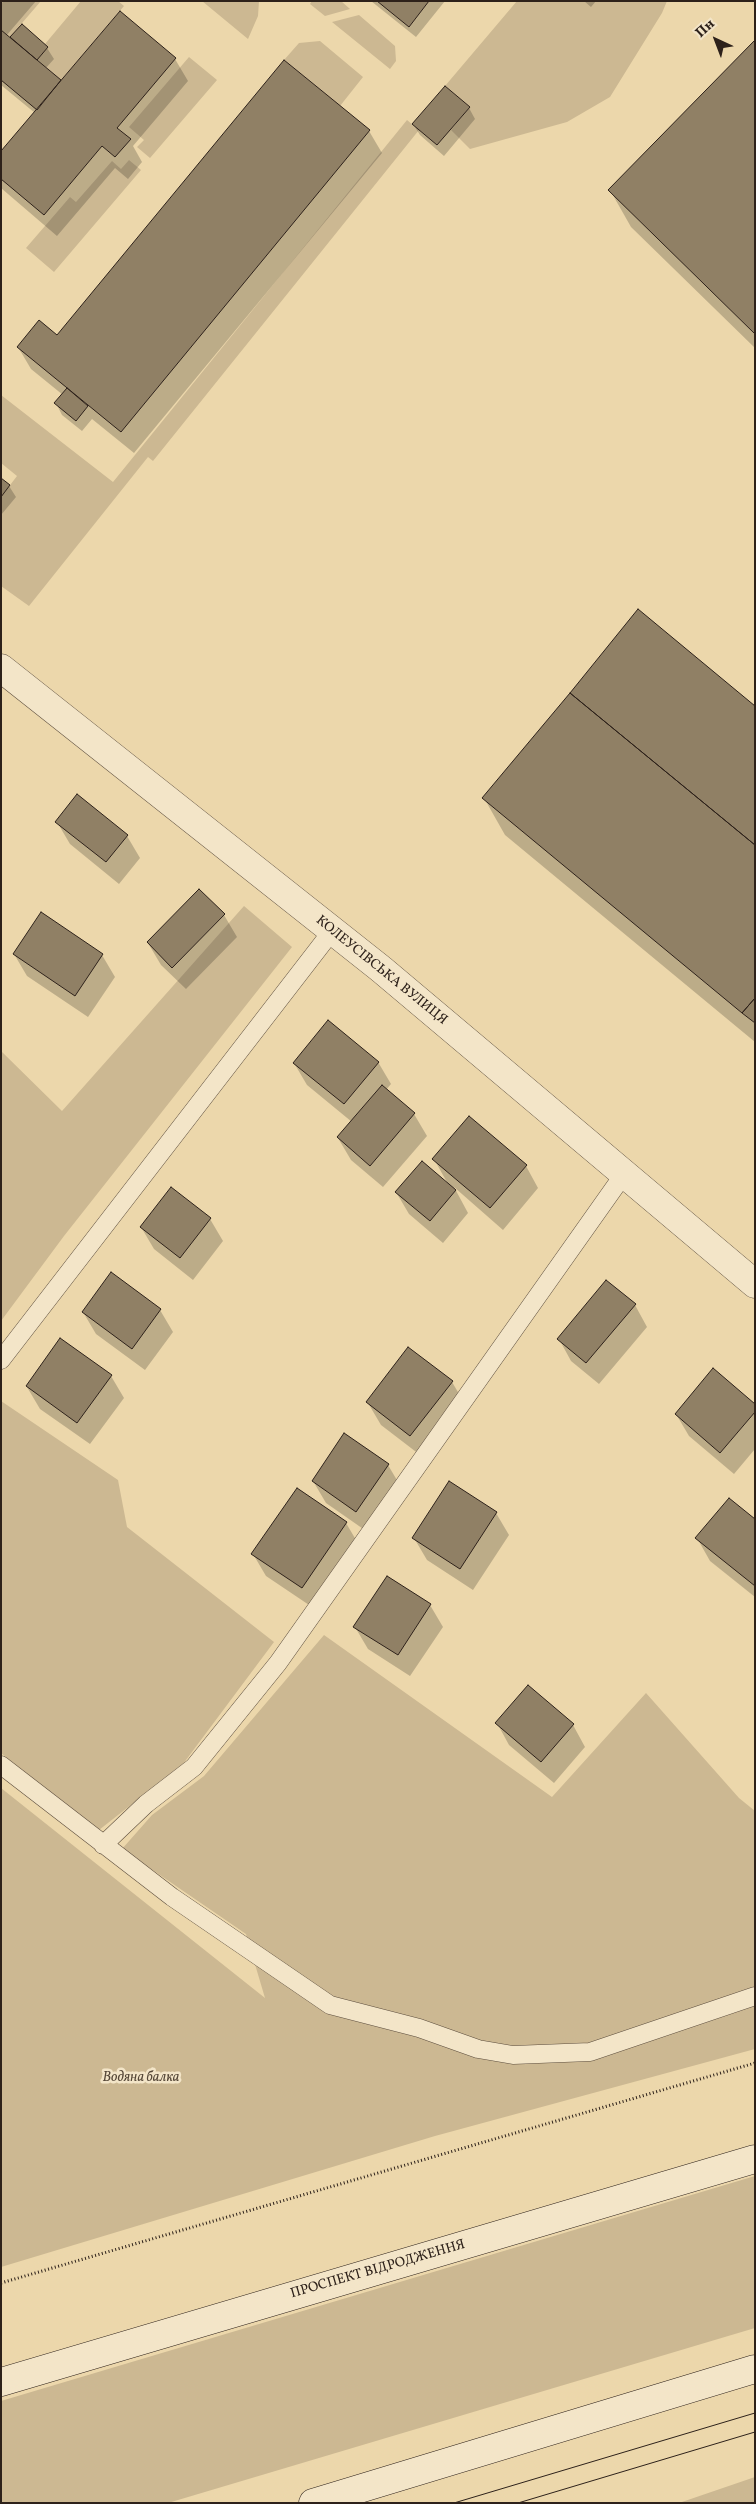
<!DOCTYPE html>
<meta charset="utf-8">
<style>
body{margin:0}
#map{position:relative;width:756px;height:2504px;overflow:hidden;background:#ecd7ab;font-family:Vollkorn,serif}
canvas{display:block}
.frame{position:absolute;inset:0;border:2px solid #2d211a;pointer-events:none}
.north{position:absolute;left:691px;top:15px;width:50px;height:50px;-webkit-text-stroke:4px #f3e5c8;paint-order:stroke;rotate:317deg;font-size:14px;font-weight:700;line-height:20px;text-align:center;color:#2d211a}
.north::after{content:'';display:block;margin:auto;width:18px;height:22px;background:#2d211a;clip-path:polygon(50% 0,100% 100%,50% 72%,0 100%)}
</style>
<div id="map">
<canvas width="756" height="2504"></canvas>
<div class="frame"></div>
<div class="north">Пн</div>
</div>
<script>
const g = document.querySelector('canvas').getContext('2d');
g.lineJoin = 'round';
function fill(path, color) { g.fillStyle = color; g.fill(path, 'evenodd'); }
const toPath = rows => new Path2D(rows.map(r => 'M' + r).join(''));
function strokePath(path, color, width, dash) { g.strokeStyle = color; g.lineWidth = width; g.lineCap = dash ? 'butt' : 'round'; g.setLineDash(dash || []); g.stroke(path); }
function write(font, color, halo, rows, align = 'center') {
  g.font = font + ' Vollkorn,serif'; g.lineWidth = 5; g.setLineDash([]); g.textBaseline = 'middle'; g.strokeStyle = halo; g.fillStyle = color; for (const [text, x, y, turn = 0] of rows) {
    g.save(); g.translate(x, y); g.rotate((+turn || 0) * Math.PI / 180); g.textAlign = isNaN(turn) ? turn : align; if (halo) g.strokeText(text, 0, 0); g.fillText(text, 0, 0); g.restore();
  }
}
fill(toPath([
 [4,1,41,1,10,37,1,30,1,4],
 [81,1,118,1,124,6,61,80,37,60,48,47,45,44],
 [202,1,259,1,258,16,248,39],
 [312,1,341,1,350,9,325,16,310,4],
 [517,1,667,1,662,13,610,97,567,122,470,149,451,130,470,107,445,86],
 [359,15,395,46,396,61,390,69,332,22],
 [320,41,363,77,340,106,284,60,299,43],
 [189,57,217,80,150,158,137,147,144,140,129,127],
 [407,120,419,130,153,461,148,457,29,606,1,586,1,497,17,476,1,463,1,395,113,482],
 [129,160,141,170,54,272,26,248,70,197,76,202,112,161,121,169],
 [244,906,292,947,64,1236,1,1321,1,1051,62,1111],
 [1,1401,118,1480,127,1527,274,1642,183,1764,99,1830,1,1753],
 [324,1635,552,1797,646,1693,739,1798,755,1811,755,2049,435,2136,1,2267,1,1788,265,1998,246,1934,122,1849,152,1815,204,1776],
 [755,2176,755,2328,168,2503,1,2503,1,2401],
 [755,2477,755,2503,679,2503]
]), '#ccb892');
fill(toPath([
 [1,1,36,1,6,36,10,39,22,26,47,48,54,59,45,69,61,82,120,12,175,59,188,81,133,146,142,162,128,179,115,168,57,236,1,188,1,153,35,113,1,85],
 [371,1,445,1,416,37],
 [584,1,596,1,591,7],
 [755,42,755,348,631,227,610,190],
 [469,108,475,119,444,156,420,135,413,124],
 [369,131,382,153,134,453,92,419,82,431,62,415,56,403,63,395,31,369,18,347,58,337],
 [1,479,9,486,16,497,1,515],
 [755,707,755,1042,505,835,484,798],
 [57,822,127,836,140,858,119,884,70,844],
 [199,891,224,915,237,937,186,989,161,965,148,943],
 [14,954,102,955,115,977,88,1017,27,976],
 [378,1062,391,1084,386,1090,414,1114,427,1136,383,1187,351,1160,338,1138,352,1122,307,1085,294,1063],
 [434,1159,526,1166,538,1188,503,1230,454,1187,468,1213,443,1243,409,1214,396,1192,448,1184],
 [210,1219,223,1241,193,1280,154,1249,141,1227],
 [111,1274,160,1310,173,1332,145,1370,96,1334,83,1312],
 [635,1305,647,1327,599,1384,571,1361,559,1339],
 [61,1339,111,1376,124,1398,90,1444,40,1409,27,1387],
 [452,1382,465,1404,424,1458,381,1425,368,1403],
 [755,1405,755,1449,734,1474,689,1436,676,1414],
 [344,1435,388,1465,401,1487,369,1533,326,1503,313,1481],
 [496,1513,509,1535,473,1590,427,1560,414,1538],
 [755,1521,755,1597,710,1561,697,1538],
 [346,1523,359,1545,315,1609,266,1576,253,1554],
 [387,1578,430,1605,443,1627,410,1676,368,1649,355,1627],
 [497,1723,573,1725,585,1747,554,1783,509,1745]
]), '#0003');
const building = toPath([
 [377,1,429,1,409,27,377,1],
 [120,11,176,58,117,128,131,139,115,157,102,146,44,215,1,179,1,151,120,11],
 [22,24,48,47,37,60,10,37,22,24],
 [1,30,61,80,37,110,1,80,1,30],
 [755,40,755,334,608,190,755,40],
 [284,60,370,130,121,432,17,347,39,320,57,335,284,60],
 [445,86,470,107,437,145,412,124,445,86],
 [67,388,88,406,76,421,54,403,67,388],
 [1,478,10,485,1,497,1,478],
 [638,609,755,706,755,845,570,693,638,609],
 [570,693,755,845,755,998,742,1013,482,798,570,693],
 [77,794,128,835,106,862,55,822,77,794],
 [199,889,225,914,172,968,147,942,199,889],
 [41,912,103,954,75,996,13,954,41,912],
 [755,998,755,1023,742,1013,755,998],
 [328,1020,379,1062,344,1104,293,1063,328,1020],
 [382,1085,415,1113,370,1166,337,1137,382,1085],
 [469,1116,527,1165,490,1208,432,1159,469,1116],
 [422,1161,456,1190,430,1221,395,1192,422,1161],
 [171,1187,211,1218,180,1258,140,1227,171,1187],
 [111,1272,161,1309,132,1349,82,1312,111,1272],
 [606,1280,636,1304,586,1363,557,1339,606,1280],
 [60,1338,112,1375,77,1423,26,1386,60,1338],
 [408,1347,453,1381,410,1436,366,1402,408,1347],
 [713,1368,755,1404,755,1412,720,1453,675,1414,713,1368],
 [344,1433,389,1464,356,1512,312,1481,344,1433],
 [449,1481,497,1512,460,1569,412,1538,449,1481],
 [297,1488,347,1522,302,1588,251,1554,297,1488],
 [729,1498,755,1519,755,1586,695,1538,729,1498],
 [387,1576,431,1604,398,1655,353,1627,387,1576],
 [528,1685,574,1724,541,1762,495,1723,528,1685]
]);
fill(building, '#908065');
strokePath(building, '#2d211a', 1);
const service = toPath([
 [1,1360,332,931],
 [1,1765,172,1897,330,2005,419,2028,478,2049,513,2055,590,2052,755,1996],
 [103,1845,146,1804,194,1767,278,1663,624,1174]
]);
const tertiary = toPath([
 [1,668,381,969,755,1284]
]);
const secondary = toPath([
 [1,2382,755,2159],
 [313,2503,755,2369]
]);
strokePath(service, '#5d4e3e', 19);
strokePath(tertiary, '#5d4e3e', 29);
strokePath(secondary, '#2d211a', 29);
strokePath(toPath([
 [1,2283,755,2063]
]), '#2d211a', 3, [1, 2.5]);
strokePath(service, '#f3e5c8', 18);
strokePath(tertiary, '#f3e5c8', 28);
strokePath(secondary, '#f3e5c8', 28);
strokePath(toPath([
 [454,2503,755,2413],
 [518,2503,755,2432]
]), '#2d211a', 1);
write('14px', '#2d211a', '#f3e5c8', [
 ["КОЛЕУСІВСЬКА ВУЛИЦЯ",381,971,39],
 ["ПРОСПЕКТ ВІДРОДЖЕННЯ",378,2270,-16]
]);
write('italic 14px', '#554738', '#f3e5c8', [
 ["Водяна балка",141,2078]
]);
</script>
